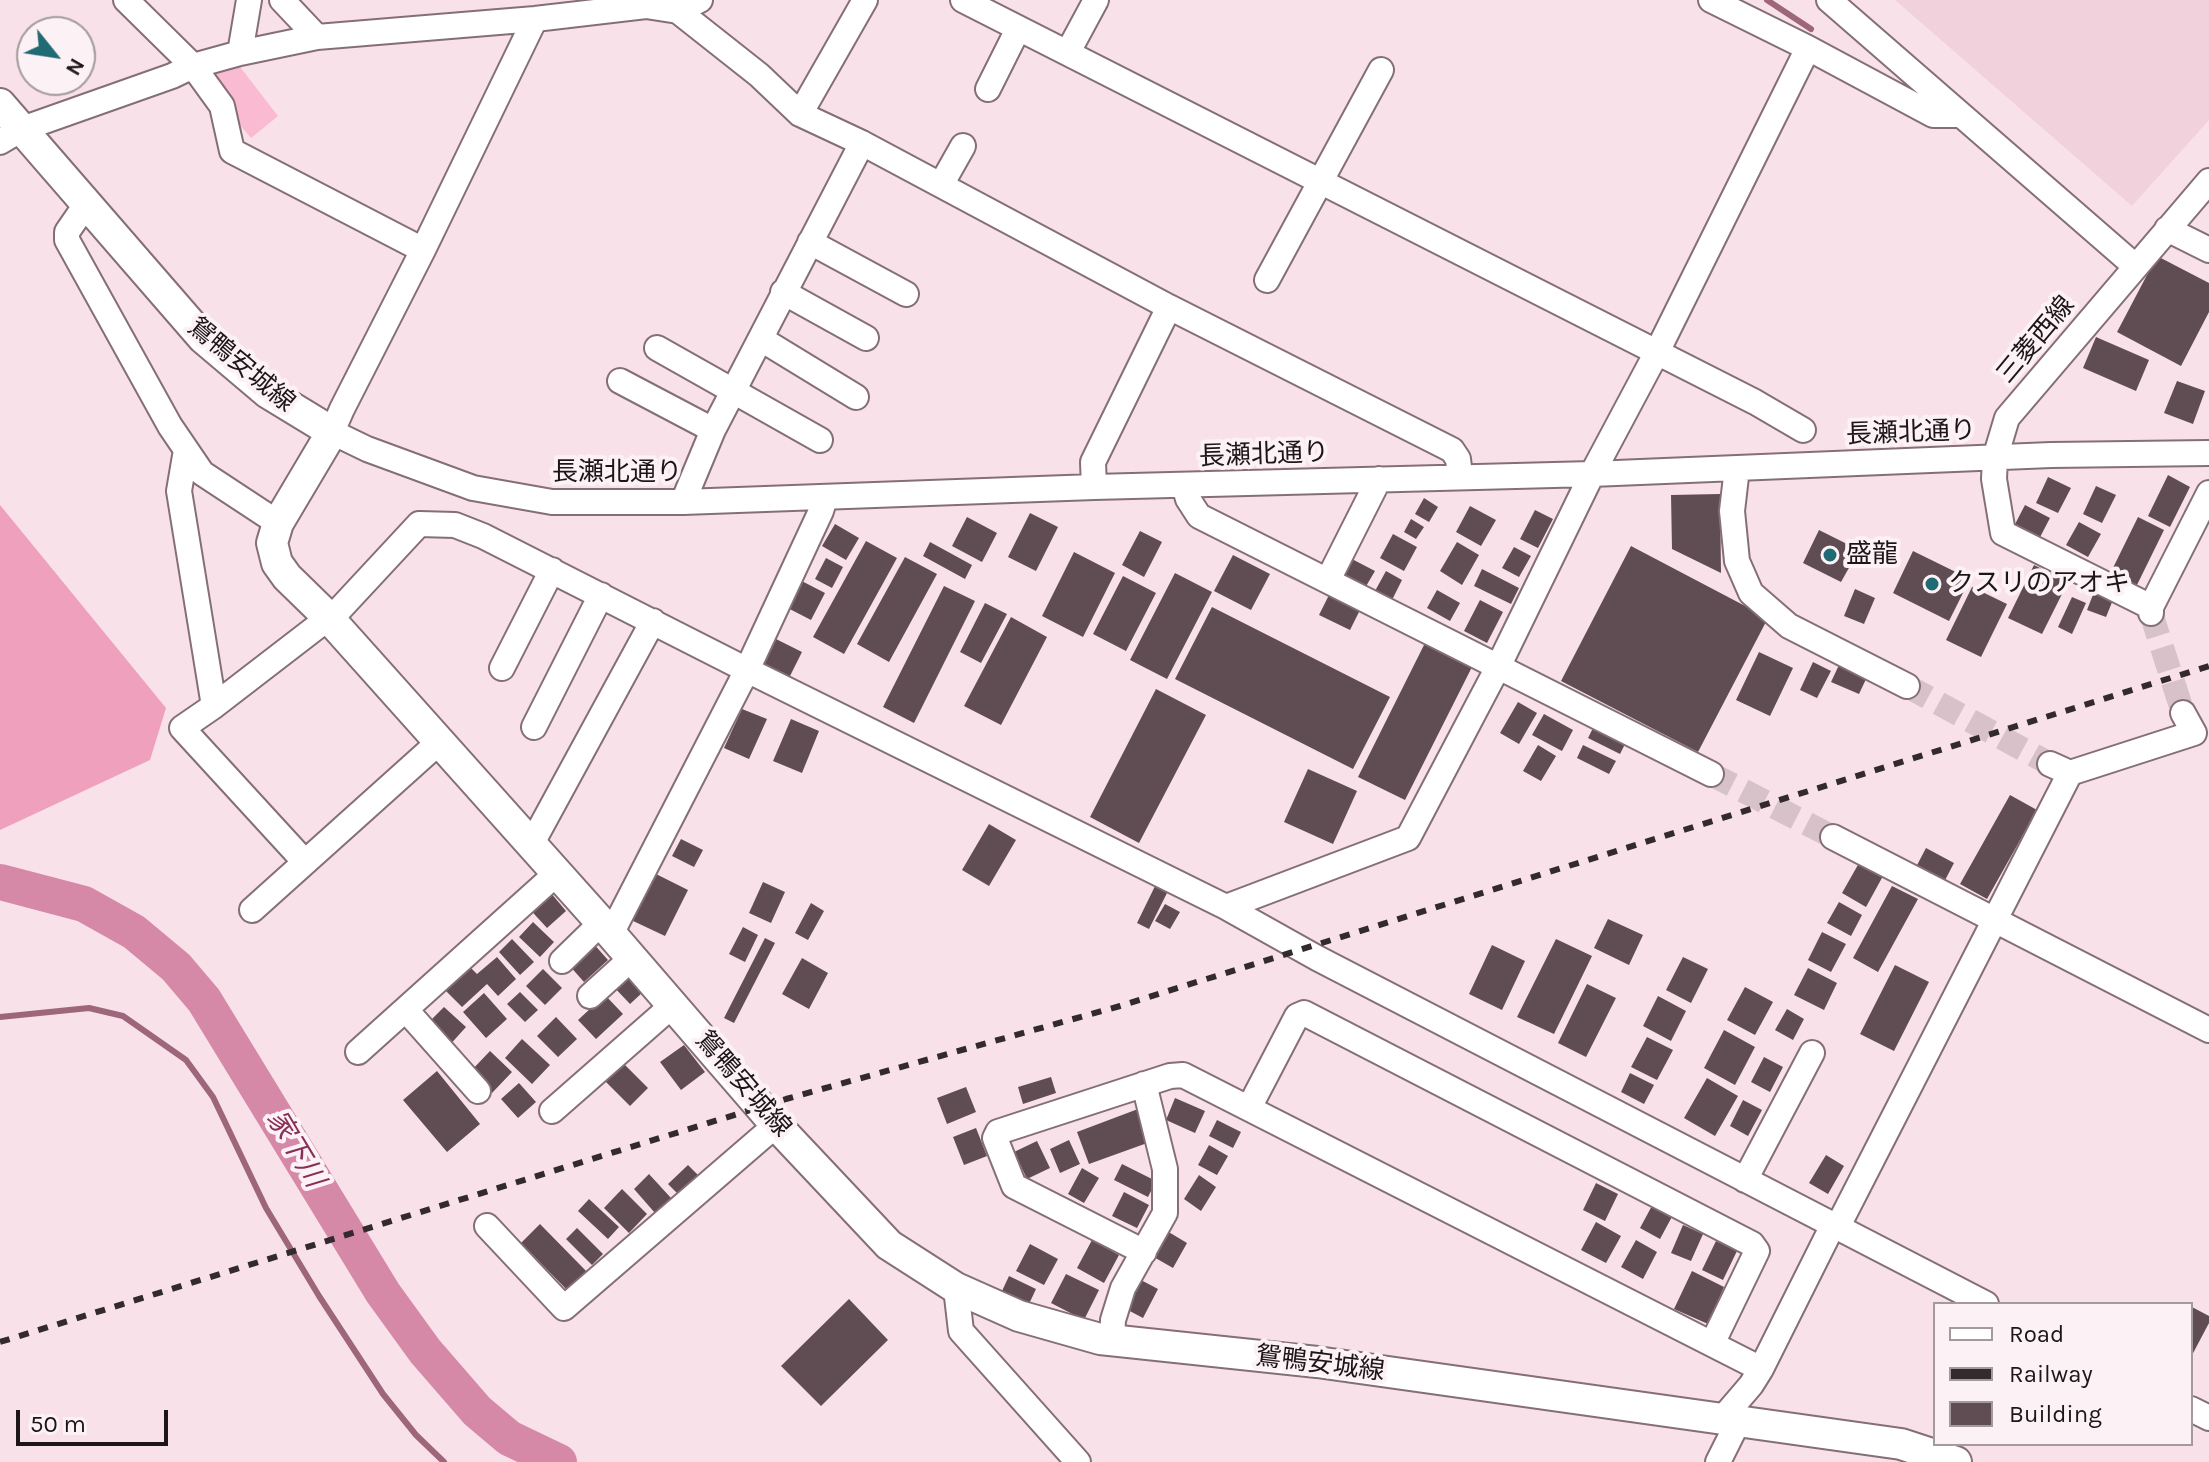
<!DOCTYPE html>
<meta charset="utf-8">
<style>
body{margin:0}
#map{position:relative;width:2209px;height:1462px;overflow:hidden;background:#f9e1e9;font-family:Karla,sans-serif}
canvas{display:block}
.legend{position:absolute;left:1933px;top:1302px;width:260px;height:144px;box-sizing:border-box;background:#fcf2f6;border:2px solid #a39a9d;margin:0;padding:10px 14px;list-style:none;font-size:24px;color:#1d1518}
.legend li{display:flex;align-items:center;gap:16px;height:40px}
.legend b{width:40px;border:2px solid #a39a9d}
.north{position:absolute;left:16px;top:16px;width:80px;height:80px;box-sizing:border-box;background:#fcf2f6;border:2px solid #a39a9d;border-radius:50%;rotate:120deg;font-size:22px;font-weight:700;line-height:32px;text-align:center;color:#1d1518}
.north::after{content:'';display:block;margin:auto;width:28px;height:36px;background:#1f6a73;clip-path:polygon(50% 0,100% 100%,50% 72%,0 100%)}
.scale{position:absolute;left:16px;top:1410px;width:152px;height:36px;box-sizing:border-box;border:4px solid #1d1518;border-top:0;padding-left:10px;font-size:24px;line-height:28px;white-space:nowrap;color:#1d1518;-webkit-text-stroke:6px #fcf2f6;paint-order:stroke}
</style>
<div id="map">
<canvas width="2209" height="1462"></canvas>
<ul class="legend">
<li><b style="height:10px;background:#fff"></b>Road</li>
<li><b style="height:10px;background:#332a2d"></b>Railway</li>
<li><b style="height:22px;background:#604d53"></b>Building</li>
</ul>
<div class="north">N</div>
<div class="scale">50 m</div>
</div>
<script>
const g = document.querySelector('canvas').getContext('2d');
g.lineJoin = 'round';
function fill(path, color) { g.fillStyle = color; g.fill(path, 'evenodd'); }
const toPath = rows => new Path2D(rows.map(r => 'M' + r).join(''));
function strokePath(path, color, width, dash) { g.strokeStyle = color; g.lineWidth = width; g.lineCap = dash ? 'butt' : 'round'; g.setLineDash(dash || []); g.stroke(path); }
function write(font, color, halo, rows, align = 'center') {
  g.font = font + ' Karla,"Noto Sans JP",sans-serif'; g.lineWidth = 8; g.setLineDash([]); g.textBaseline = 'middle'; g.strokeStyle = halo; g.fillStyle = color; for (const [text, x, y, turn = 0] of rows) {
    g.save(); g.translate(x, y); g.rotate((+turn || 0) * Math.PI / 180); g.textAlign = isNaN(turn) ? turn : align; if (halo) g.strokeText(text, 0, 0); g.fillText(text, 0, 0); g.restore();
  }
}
fill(toPath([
 [1895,0,2209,0,2209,120,2132,206]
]), '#f1d1dc');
fill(toPath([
 [237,63,278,116,251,138,229,112,190,75]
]), '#fabbd2');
fill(toPath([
 [0,505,166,708,150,760,0,830]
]), '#eea0bd');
strokePath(toPath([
 [1767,0,1811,29],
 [0,1017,89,1008,123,1016,186,1060,213,1097,266,1208,319,1296,383,1394,416,1435,444,1462]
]), '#9e667b', 6);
strokePath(toPath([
 [0,882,84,904,134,932,176,967,204,1000,383,1293,425,1351,477,1411,509,1438,559,1462]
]), '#d589a6', 36);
fill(toPath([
 [2157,256,2209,283,2209,312,2181,366,2117,332],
 [2096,337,2149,360,2136,391,2083,368],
 [2177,381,2205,391,2193,424,2164,413],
 [2168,475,2190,487,2170,527,2148,516],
 [2048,477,2071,488,2058,513,2036,503],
 [2096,486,2116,495,2102,523,2083,514],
 [1720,494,1721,573,1672,549,1671,495],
 [1424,498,1438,507,1429,522,1415,514],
 [2025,505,2050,518,2038,541,2013,528],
 [1470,506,1496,520,1481,546,1456,532],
 [1535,510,1553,519,1538,548,1520,539],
 [1030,513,1058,527,1036,571,1008,557],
 [967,517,997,533,982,562,952,546],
 [2138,517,2164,530,2136,587,2110,574],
 [1411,519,1424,527,1416,539,1404,532],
 [2079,522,2101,534,2088,557,2066,545],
 [835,524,859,538,846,560,822,546],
 [1819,530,1859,550,1841,582,1803,563],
 [1140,531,1162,542,1144,577,1122,565],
 [1393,534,1417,547,1404,571,1380,558],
 [866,541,897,558,844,654,813,637],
 [930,542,972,565,965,579,923,556],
 [1457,542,1479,555,1462,585,1440,571],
 [1631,546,1768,618,1698,752,1561,681],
 [1514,547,1531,556,1519,577,1502,568],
 [1913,551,1970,579,1949,621,1893,593],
 [1074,552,1115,573,1083,637,1042,616],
 [1233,555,1270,574,1251,610,1214,591],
 [905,557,937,574,889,662,857,644],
 [826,558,843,567,832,588,815,579],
 [1350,558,1375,571,1365,588,1341,575],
 [2034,565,2068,582,2042,634,2008,618],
 [1482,569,1519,588,1511,604,1474,586],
 [1386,571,1402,580,1392,600,1375,591],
 [1175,573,1212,592,1167,679,1130,660],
 [1123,576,1156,593,1126,651,1093,634],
 [794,577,825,593,811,620,780,604],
 [944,586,975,601,914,723,883,707],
 [1972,587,2007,604,1981,657,1946,640],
 [2096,587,2115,595,2106,617,2087,610],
 [1855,589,1875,598,1864,624,1844,616],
 [1437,590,1460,603,1450,621,1427,608],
 [1329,595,1360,610,1350,630,1319,615],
 [2072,597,2086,603,2072,634,2058,627],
 [1480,600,1503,612,1487,643,1464,631],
 [985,603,1007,614,981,663,960,652],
 [1212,607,1390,697,1353,769,1175,679],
 [1011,617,1047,637,1001,725,964,706],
 [776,639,802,652,787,682,761,668],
 [1425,643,1472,667,1405,800,1358,777],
 [1759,652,1793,668,1770,716,1736,700],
 [1813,662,1831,671,1817,698,1800,690],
 [1839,665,1867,677,1859,694,1831,682],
 [1156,689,1206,715,1139,843,1090,817],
 [1518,702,1537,713,1519,744,1500,733],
 [742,709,767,719,749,759,724,748],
 [1544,714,1573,730,1562,751,1532,735],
 [791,719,819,731,802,773,773,761],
 [1594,726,1626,742,1620,754,1588,738],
 [1538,745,1556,756,1541,781,1523,771],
 [1583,745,1616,761,1609,774,1577,758],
 [1308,769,1357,791,1333,844,1284,822],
 [2010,795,2037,810,1987,899,1960,884],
 [989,824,1016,840,989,886,962,870],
 [681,839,703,850,694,867,672,856],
 [1926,848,1954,863,1943,884,1915,869],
 [1859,863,1883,876,1866,907,1842,893],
 [654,873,688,890,665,936,631,920],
 [763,882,785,892,771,923,749,913],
 [1157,882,1169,889,1149,929,1137,923],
 [545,886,566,911,547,928,525,904],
 [1892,886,1918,899,1878,972,1853,958],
 [1839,902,1862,915,1851,936,1827,923],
 [811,903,824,911,808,940,795,933],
 [1165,904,1180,912,1170,929,1155,921],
 [1608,919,1643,935,1629,965,1594,948],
 [533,922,554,942,540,957,519,937],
 [743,927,758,935,745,962,729,954],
 [1822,932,1846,944,1831,972,1808,960],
 [765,938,775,943,734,1023,724,1018],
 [512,939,534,962,520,975,499,952],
 [1556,939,1592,956,1554,1034,1517,1017],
 [592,942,608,960,584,982,568,964],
 [1492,945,1525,961,1502,1010,1469,994],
 [497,957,516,979,498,996,487,984,462,1007,443,988,468,965,477,974],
 [1683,957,1708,969,1691,1003,1666,990],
 [802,958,828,973,809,1009,782,994],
 [1895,965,1929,982,1894,1051,1860,1034],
 [1808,968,1837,983,1824,1010,1794,995],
 [543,969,562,988,545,1005,526,986],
 [625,972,643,992,630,1004,612,985],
 [1587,984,1616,998,1586,1057,1558,1043],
 [1745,987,1773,1002,1755,1035,1727,1020],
 [520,992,538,1010,525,1022,507,1004],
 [484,993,507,1019,486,1038,463,1012],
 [605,995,623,1014,596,1039,578,1020],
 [1658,996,1686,1011,1671,1041,1643,1026],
 [444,1007,466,1027,447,1048,425,1026],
 [1787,1009,1804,1019,1793,1040,1775,1030],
 [556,1017,577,1039,558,1057,537,1036],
 [1724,1030,1755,1047,1735,1085,1704,1068],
 [1647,1037,1673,1050,1657,1080,1631,1067],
 [522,1039,550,1065,532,1084,505,1058],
 [684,1045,705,1072,681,1090,660,1062],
 [490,1051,512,1072,492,1093,470,1072],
 [1764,1057,1783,1067,1770,1092,1751,1082],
 [621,1061,648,1088,630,1106,603,1079],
 [437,1071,480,1124,447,1152,403,1100],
 [1630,1073,1654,1085,1644,1104,1621,1092],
 [1051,1077,1056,1093,1023,1104,1018,1087],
 [1707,1078,1738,1096,1715,1136,1684,1118],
 [519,1083,536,1102,518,1118,501,1099],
 [966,1087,976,1112,947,1124,937,1098],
 [1175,1098,1205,1111,1195,1133,1166,1120],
 [1743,1100,1762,1110,1748,1136,1730,1126],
 [1138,1109,1150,1142,1089,1164,1077,1132],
 [1217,1120,1241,1132,1233,1148,1209,1136],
 [976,1128,987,1156,964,1165,953,1137],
 [1069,1140,1080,1164,1060,1173,1050,1149],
 [1037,1141,1050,1168,1027,1179,1014,1152],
 [1209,1145,1228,1156,1217,1175,1198,1165],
 [1826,1155,1844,1166,1828,1194,1809,1183],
 [1122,1164,1156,1181,1148,1197,1114,1180],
 [688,1165,701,1178,681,1197,668,1184],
 [1082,1168,1099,1178,1084,1203,1068,1194],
 [649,1174,671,1198,655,1213,634,1189],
 [1199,1175,1216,1187,1201,1211,1184,1199],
 [1596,1183,1618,1194,1605,1221,1583,1210],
 [622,1189,647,1214,629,1233,604,1208],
 [1124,1192,1149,1205,1137,1228,1112,1216],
 [589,1199,619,1227,608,1239,578,1211],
 [1654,1202,1674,1213,1660,1239,1640,1228],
 [1596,1222,1621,1236,1606,1263,1581,1250],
 [540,1224,589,1274,570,1293,521,1243],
 [1683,1225,1703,1234,1691,1261,1671,1253],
 [577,1228,603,1254,592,1265,566,1239],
 [1167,1231,1187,1243,1173,1268,1152,1256],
 [1092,1240,1119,1255,1104,1283,1077,1268],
 [1636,1240,1657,1252,1643,1279,1621,1267],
 [1716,1241,1737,1251,1723,1280,1702,1270],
 [1030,1244,1058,1259,1044,1285,1016,1271],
 [1692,1271,1724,1287,1708,1324,1674,1309],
 [1066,1274,1099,1290,1084,1320,1051,1303],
 [1009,1276,1036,1289,1029,1304,1002,1291],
 [1139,1279,1158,1289,1143,1318,1124,1308],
 [849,1299,888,1340,821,1406,781,1366],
 [2192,1307,2209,1316,2209,1323,2191,1357]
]), '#604d53');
strokePath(toPath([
 [2151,613,2183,713],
 [1907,686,2050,764],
 [1711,774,1833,837]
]), '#d8c2ca', 24, [24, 12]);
const minor = toPath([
 [126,0,193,66,222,106,232,151,423,250],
 [282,0,317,37],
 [963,0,1755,402,1803,430],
 [1711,0,1808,48],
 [1829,0,2135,266],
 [678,11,759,75,800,114,862,143,1169,307,1452,450,1458,459,1460,476],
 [535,19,423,250,342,409,332,432,367,449,473,488,552,502,683,502,1094,487,1592,474,2051,455,2209,453],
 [1068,52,1096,0],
 [240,53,249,0],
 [988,89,1018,29],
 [800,114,865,0],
 [0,142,22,129,172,76,193,66,240,53,317,37,535,19,646,6,678,11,700,0],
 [941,185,963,146],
 [87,203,67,232,67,240,170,426,202,473,278,523],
 [2167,229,2209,250],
 [810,242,906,294],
 [1267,280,1381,70],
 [783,292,866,338],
 [761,339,856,397],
 [657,348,820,440],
 [620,381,713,430],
 [186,450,179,491,214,706],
 [1737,468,1732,511,1737,561,1751,593,1789,626,1907,686],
 [1184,485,1188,499,1199,516,1711,774],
 [1094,487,1093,462,1169,307],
 [683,502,713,430,862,143],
 [1328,580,1379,479],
 [2151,607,2003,533,1994,479,1995,458,2007,418,2209,181],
 [2151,613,2151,607,2209,493],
 [502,668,552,570],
 [534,727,601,595],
 [2050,764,2070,773,2194,733,2183,713],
 [1833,837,2209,1030],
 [531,845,653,621],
 [304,861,182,728,214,706,340,609,419,524,455,525,483,536,747,670,1226,907,1317,958,1986,1304],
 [1226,907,1408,838,1498,667,1592,474,1657,352,1808,48,1933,115,1959,115],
 [252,910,438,743],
 [611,934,747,670,821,511,825,498],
 [562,961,601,923],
 [590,996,632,958],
 [406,1010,478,1091],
 [358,1052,556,874],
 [1249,1108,1297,1016,1304,1013,1752,1244,1757,1251,1712,1344],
 [552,1111,674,1004],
 [1745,1180,1812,1053],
 [487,1226,564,1308,776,1125],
 [1837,1228,2070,773],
 [1144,1252,1014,1186,995,1138,998,1132,1170,1076,1183,1075,1761,1369],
 [956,1288,961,1331,1078,1462],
 [1112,1340,1113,1320,1123,1288,1165,1213,1165,1169,1144,1084],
 [2191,1409,2209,1418],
 [1721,1420,1751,1385,1761,1369,1833,1225],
 [1718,1462,1738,1422]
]);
const major = toPath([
 [0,104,203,338,268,393,332,432,278,523,272,543,277,563,287,577,327,616,599,920,776,1125,889,1245,956,1288,1019,1316,1100,1339,1317,1362,1901,1444,1956,1462]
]);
strokePath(minor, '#856f76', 28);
strokePath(major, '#856f76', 34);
strokePath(minor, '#fff', 24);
strokePath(major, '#fff', 30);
strokePath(toPath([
 [0,1342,786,1099,1120,1006,2209,666]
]), '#332a2d', 6, [10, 10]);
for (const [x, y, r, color] of [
 [1830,555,8,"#1f6a73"],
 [1932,584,8,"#1f6a73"]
]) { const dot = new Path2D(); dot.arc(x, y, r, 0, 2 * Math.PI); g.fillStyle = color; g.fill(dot); strokePath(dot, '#fcf2f6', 3); }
write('26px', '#1d1518', '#fcf2f6', [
 ["三菱西線",2036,340,-50],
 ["鴛鴨安城線",241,365,40],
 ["長瀬北通り",1911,433,-2],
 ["長瀬北通り",1264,455,-2],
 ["長瀬北通り",617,473],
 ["鴛鴨安城線",743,1084,49],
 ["鴛鴨安城線",1320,1364,7]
]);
write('26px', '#1d1518', '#fcf2f6', [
 ["盛龍",1846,555],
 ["クスリのアオキ",1948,584]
], 'left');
write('italic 28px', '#882f57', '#fcf2f6', [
 ["家下川",295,1149,59]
]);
</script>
